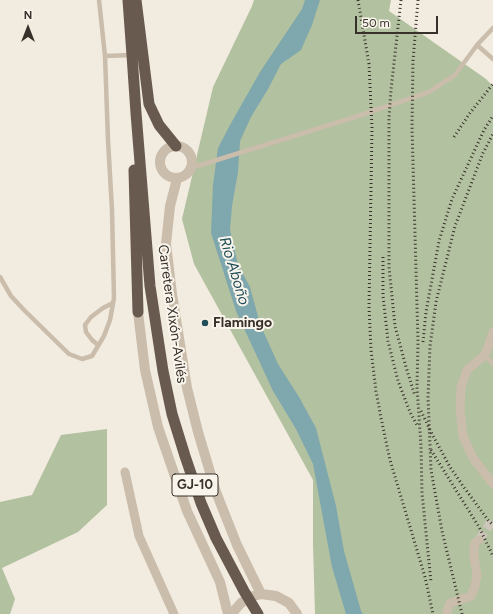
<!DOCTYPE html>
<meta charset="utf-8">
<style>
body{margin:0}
#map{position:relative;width:493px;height:614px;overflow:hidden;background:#f2ebdf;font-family:Figtree,sans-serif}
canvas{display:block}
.north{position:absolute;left:8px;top:8px;width:40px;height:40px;-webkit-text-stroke:3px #faf5ec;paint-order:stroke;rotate:0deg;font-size:11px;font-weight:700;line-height:16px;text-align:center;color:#38302a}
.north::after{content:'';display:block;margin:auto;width:14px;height:18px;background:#38302a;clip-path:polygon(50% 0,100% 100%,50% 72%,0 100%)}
.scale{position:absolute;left:355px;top:16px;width:83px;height:18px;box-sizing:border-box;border:2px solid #38302a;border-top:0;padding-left:5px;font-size:12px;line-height:14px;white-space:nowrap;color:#38302a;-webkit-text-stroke:3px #faf5ec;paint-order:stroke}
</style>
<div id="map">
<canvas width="493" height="614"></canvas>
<div class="north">N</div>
<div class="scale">50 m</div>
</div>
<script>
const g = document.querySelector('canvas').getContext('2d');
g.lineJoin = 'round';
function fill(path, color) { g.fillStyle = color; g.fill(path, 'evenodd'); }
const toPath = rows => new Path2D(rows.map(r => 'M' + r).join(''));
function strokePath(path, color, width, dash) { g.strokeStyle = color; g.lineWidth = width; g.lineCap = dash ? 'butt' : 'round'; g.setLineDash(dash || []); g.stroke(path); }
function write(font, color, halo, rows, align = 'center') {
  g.font = font + ' Figtree,sans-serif'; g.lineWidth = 4; g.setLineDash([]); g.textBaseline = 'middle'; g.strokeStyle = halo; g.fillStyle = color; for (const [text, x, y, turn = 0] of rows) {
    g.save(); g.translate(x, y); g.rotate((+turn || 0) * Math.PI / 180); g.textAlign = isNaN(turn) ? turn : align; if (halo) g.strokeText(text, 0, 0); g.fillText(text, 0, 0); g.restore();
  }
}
fill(toPath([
 [254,0,391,0,389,11,486,79,493,86,493,614,315,614,313,544,313,480,194,264,182,219,213,87,252,6],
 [107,429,107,505,78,532,2,568,15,599,10,614,0,614,0,502,32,495,61,435]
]), '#b2c19f');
fill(toPath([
 [305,0,320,0,312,25,301,50,281,64,268,89,251,117,240,141,238,172,232,206,230,230,238,265,250,287,260,324,278,364,299,397,316,428,336,506,344,551,361,611,363,614,346,614,332,567,313,464,296,429,273,391,236,311,211,233,213,185,218,148,230,125,260,72,302,9]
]), '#7fa7ae');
strokePath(toPath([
 [479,540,493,519]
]), '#cdc6bb', 9, [9, 4.5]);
strokePath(toPath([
 [477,45,493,59],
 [105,56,132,55],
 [191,168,355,117,429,92,455,75,477,45,493,28],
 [0,277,11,296,24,310,69,354,82,359,92,356,104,336,110,320,114,298,112,210,108,140,105,56,99,0],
 [98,345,92,340,86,332,85,325,91,317,103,308,113,303],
 [485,355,493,364]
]), '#cabdab', 4.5);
strokePath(toPath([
 [493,332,485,355,467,370,461,387,460,409,463,436,473,458,493,484],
 [125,472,139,536,174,614],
 [447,614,447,611,450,603,471,596,475,586,477,575,474,557,474,549,475,543,479,540]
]), '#cabdab', 9);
strokePath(toPath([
 '160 162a16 16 0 1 1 32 0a16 16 0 1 1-32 0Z',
 [177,179,170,206,166,244,172,294,187,388,198,432,216,492,237,545,261,594],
 [138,312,145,370,158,427,187,511,220,582,228,614],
 [233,614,234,611,241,603,250,597,261,594,276,596,289,603,297,614]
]), '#cabdab', 10);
strokePath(toPath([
 [128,0,132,55,136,113,150,286,163,371,172,414,185,456,201,503,216,538,244,591,258,614],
 [136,0,149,104,159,125,176,146],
 [134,170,138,312]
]), '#695a4f', 11);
strokePath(toPath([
 [358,0,369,64,372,128,369,307,371,350,376,391,381,418,390,460,425,577,433,614],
 [401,0,391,90,389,118,389,267,395,326,406,367,415,396],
 [418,0,413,61,412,127,418,342,417,387,421,446,422,493,431,582],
 [454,137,470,113,493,84],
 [383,257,383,296,388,341,398,381,410,412,418,427],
 [423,342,426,312,439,241,452,199,484,130,493,116],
 [421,411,433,436,450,467,463,486,488,520,493,525],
 [431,450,479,527,493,556],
 [462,614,442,531,431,470,428,398,430,346,436,302,455,226,483,153,493,134]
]), '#38302a', 3, [1, 3]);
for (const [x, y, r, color] of [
 [205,323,4,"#214e59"]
]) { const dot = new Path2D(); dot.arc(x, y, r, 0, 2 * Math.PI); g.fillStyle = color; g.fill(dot); strokePath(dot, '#faf5ec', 1.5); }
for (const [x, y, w] of [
 [195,485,46]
]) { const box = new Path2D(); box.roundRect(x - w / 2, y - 11, w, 22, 3); g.fillStyle = '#faf5ec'; g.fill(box); strokePath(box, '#38302a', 1); }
write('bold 13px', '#38302a', null, [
 ["GJ-10",195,485]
]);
write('14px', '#38302a', '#faf5ec', [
 ["Carretera Xixón-Avilés",172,314,82]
]);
write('bold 14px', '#38302a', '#faf5ec', [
 ["Flamingo",213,323]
], 'left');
write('italic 15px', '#214e59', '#faf5ec', [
 ["Rio Aboño",234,271,73]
]);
</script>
